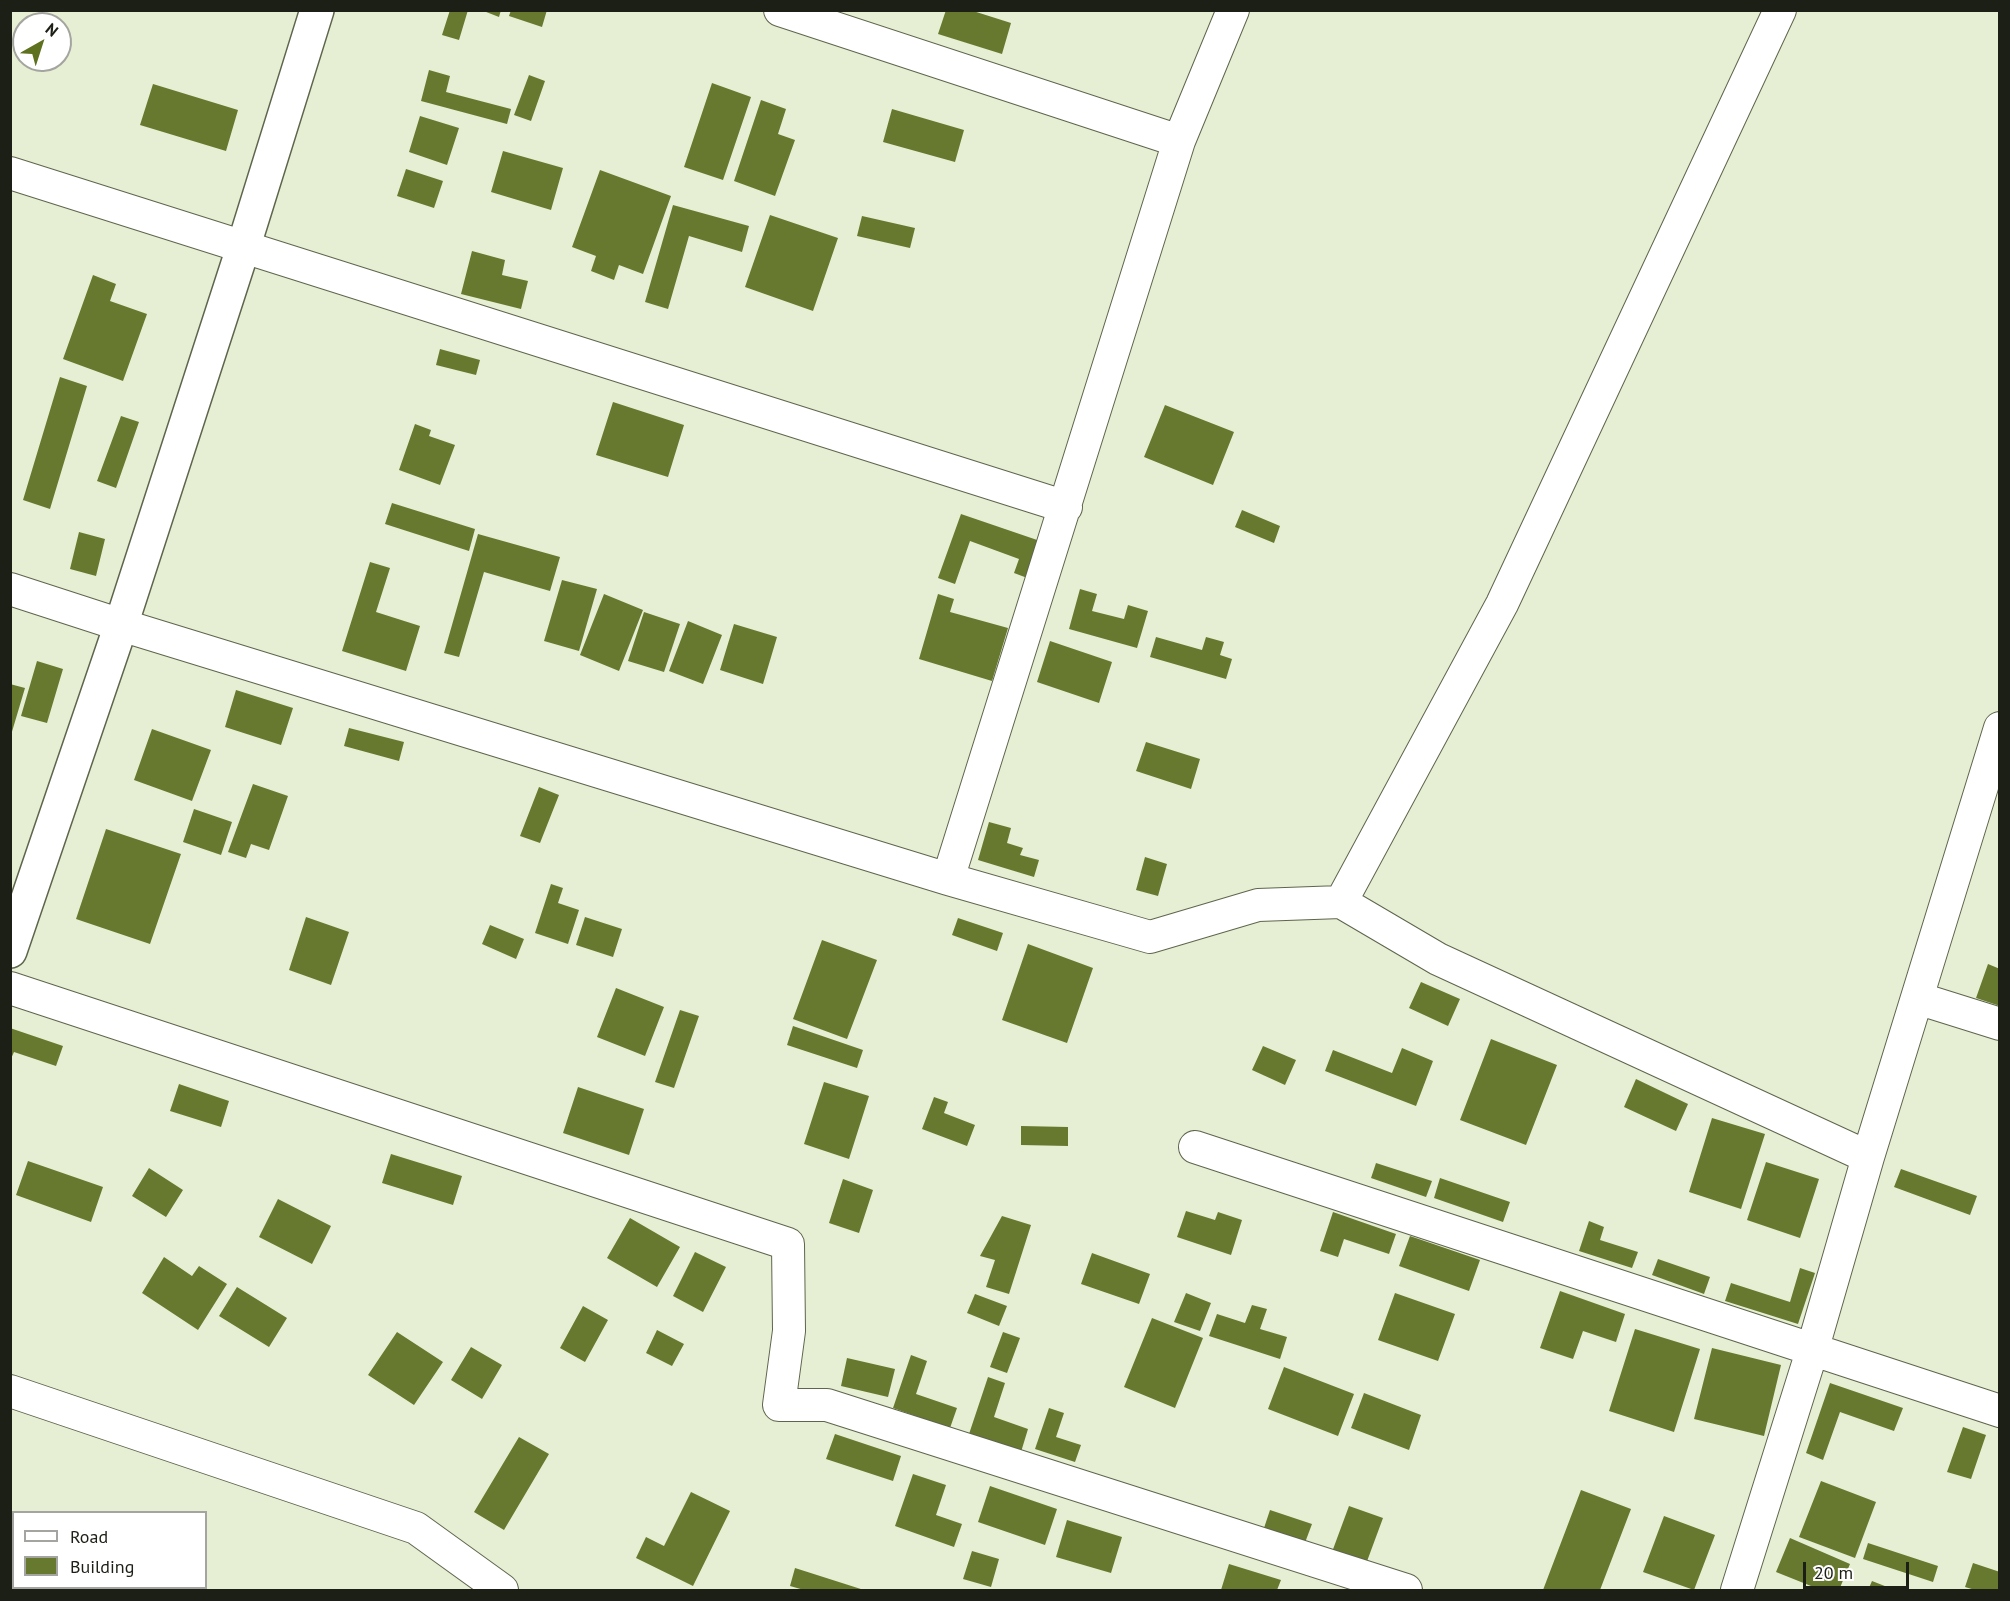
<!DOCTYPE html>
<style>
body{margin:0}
#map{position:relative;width:2010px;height:1601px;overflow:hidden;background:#e6efd3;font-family:"PT Sans",sans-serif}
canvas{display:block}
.frame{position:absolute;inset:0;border:12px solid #1c1f15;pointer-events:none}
.legend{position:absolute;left:12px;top:1511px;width:195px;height:78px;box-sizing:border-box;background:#fff;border:2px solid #a4a5a1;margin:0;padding:8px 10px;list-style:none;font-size:18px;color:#1c1f15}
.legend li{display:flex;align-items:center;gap:12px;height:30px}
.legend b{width:30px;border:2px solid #a4a5a1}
.north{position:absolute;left:12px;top:12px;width:60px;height:60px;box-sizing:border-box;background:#fff;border:2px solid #a4a5a1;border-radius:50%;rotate:39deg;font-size:16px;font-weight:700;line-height:24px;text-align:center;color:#1c1f15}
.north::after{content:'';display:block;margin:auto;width:21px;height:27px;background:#5e711f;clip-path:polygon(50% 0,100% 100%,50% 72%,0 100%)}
.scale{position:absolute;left:1803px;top:1562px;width:106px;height:27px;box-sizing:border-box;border:3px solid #1c1f15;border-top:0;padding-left:8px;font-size:18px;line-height:21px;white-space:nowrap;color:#1c1f15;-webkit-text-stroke:4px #fff;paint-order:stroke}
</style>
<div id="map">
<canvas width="2010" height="1601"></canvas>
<div class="frame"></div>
<ul class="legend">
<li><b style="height:8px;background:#fff"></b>Road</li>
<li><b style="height:16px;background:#67792f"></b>Building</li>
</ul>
<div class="north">N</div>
<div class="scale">20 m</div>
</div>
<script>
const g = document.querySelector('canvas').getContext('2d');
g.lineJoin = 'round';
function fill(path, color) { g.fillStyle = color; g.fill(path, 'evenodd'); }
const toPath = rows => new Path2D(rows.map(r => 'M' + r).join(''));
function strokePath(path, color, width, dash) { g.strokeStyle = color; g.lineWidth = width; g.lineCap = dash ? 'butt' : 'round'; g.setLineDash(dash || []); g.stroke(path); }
fill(toPath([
 [450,10,468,10,459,40,442,35],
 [481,10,501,10,499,17],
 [511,10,547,10,542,27,509,16],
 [946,10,970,10,1011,23,1002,54,938,34],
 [429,70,450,76,446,92,511,109,507,124,421,101],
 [529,75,545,81,531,121,514,115],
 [712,83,751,97,723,180,684,167],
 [153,84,238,110,226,151,140,125],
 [761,100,786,109,778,134,795,140,775,196,734,181],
 [892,109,964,130,955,162,883,142],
 [420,116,459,128,447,165,409,152],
 [503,151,563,168,551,210,491,192],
 [406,169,443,181,434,208,397,196],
 [600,170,671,196,643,274,619,265,614,280,591,271,596,256,572,247],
 [673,205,749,226,742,252,689,236,668,309,645,302],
 [770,215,838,238,813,311,745,287],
 [862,216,915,228,910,248,857,236],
 [472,251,505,260,502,275,528,281,521,309,461,294],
 [93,275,116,284,110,301,147,314,123,381,63,359],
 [440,349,480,360,476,375,436,365],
 [60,377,87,386,50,509,23,500],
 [613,402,684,425,668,477,596,455],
 [1165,405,1234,432,1213,485,1144,457],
 [121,416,139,422,116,488,97,481],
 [415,424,431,430,429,436,455,445,440,485,399,470],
 [392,503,475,529,469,551,385,524],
 [1242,510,1280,526,1274,543,1235,527],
 [961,514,1043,542,1030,579,1014,573,1019,559,970,541,955,584,938,578],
 [79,532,105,539,96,576,70,569],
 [478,534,560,557,550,591,484,572,459,657,444,653],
 [370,562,390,568,376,612,420,626,406,671,342,651],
 [562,580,597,589,579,651,544,641],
 [1080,589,1097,594,1092,611,1124,619,1128,605,1148,611,1137,648,1069,629],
 [604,594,643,610,619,671,580,655],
 [938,594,954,599,950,612,1008,628,992,681,919,659],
 [644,612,680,624,664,672,628,661],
 [688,621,722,635,703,684,669,671],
 [734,624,777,637,763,684,720,670],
 [1156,637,1202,650,1206,637,1224,642,1220,655,1232,659,1226,679,1150,657],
 [1050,641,1112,662,1099,703,1037,682],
 [37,661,63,669,47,723,21,716],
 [10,684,25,688,11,735,10,735],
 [236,690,293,708,281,745,225,727],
 [349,728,404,742,399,761,344,746],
 [152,729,211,750,192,801,134,780],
 [1146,742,1200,759,1191,789,1136,771],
 [253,784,288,796,269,850,251,844,246,858,228,852],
 [539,787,559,795,540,843,520,836],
 [194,809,232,822,221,855,183,842],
 [989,822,1011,828,1007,843,1023,848,1020,855,1039,860,1034,877,978,860],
 [106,829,181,854,150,944,76,919],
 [1145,857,1167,864,1158,896,1136,890],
 [551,884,563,888,558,903,579,910,568,944,535,933],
 [306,917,349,932,331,985,289,970],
 [585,917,622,929,613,957,576,945],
 [958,918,1003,933,997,951,952,935],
 [490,925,524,939,516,959,482,944],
 [822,940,877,960,847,1039,793,1019],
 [1028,944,1093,968,1067,1043,1002,1020],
 [1988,964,2000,969,2000,1006,1976,998],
 [1421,982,1460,999,1448,1026,1409,1008],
 [616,988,664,1007,645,1056,597,1037],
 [680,1010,699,1016,674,1088,655,1082],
 [793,1026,863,1050,857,1068,787,1045],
 [10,1028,63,1046,56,1066,14,1052,10,1061],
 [1491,1039,1557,1065,1526,1145,1460,1120],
 [1263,1046,1296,1060,1285,1085,1252,1070],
 [1402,1048,1433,1061,1416,1106,1325,1071,1333,1050,1392,1073],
 [1636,1079,1688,1104,1676,1131,1624,1107],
 [824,1082,869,1096,849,1159,804,1144],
 [179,1084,229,1101,221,1127,170,1111],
 [578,1087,644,1109,629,1155,563,1133],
 [934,1097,948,1102,944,1113,975,1125,967,1146,922,1129],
 [1712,1118,1765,1134,1741,1209,1689,1192],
 [1021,1126,1068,1127,1068,1146,1021,1145],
 [391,1154,462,1176,453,1205,382,1183],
 [28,1161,103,1187,91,1222,16,1195],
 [1766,1162,1819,1179,1800,1238,1747,1220],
 [1376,1163,1432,1181,1426,1197,1371,1178],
 [149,1168,183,1190,166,1217,132,1196],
 [1901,1169,1977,1196,1970,1215,1894,1187],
 [1440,1178,1510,1202,1503,1222,1434,1198],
 [843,1179,873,1190,859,1233,829,1223],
 [278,1199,331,1226,312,1264,259,1237],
 [1186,1211,1215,1220,1218,1212,1242,1220,1231,1255,1177,1237],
 [1333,1212,1396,1234,1389,1254,1344,1239,1338,1257,1320,1251],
 [1002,1216,1031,1225,1009,1294,986,1287,995,1260,980,1256],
 [630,1218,680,1247,657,1287,607,1258],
 [1589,1221,1604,1227,1600,1240,1638,1252,1632,1268,1579,1251],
 [1410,1236,1480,1260,1469,1291,1399,1266],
 [695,1252,726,1267,703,1312,673,1296],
 [1092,1253,1150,1274,1139,1304,1081,1284],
 [164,1257,192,1276,199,1266,227,1284,198,1330,142,1293],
 [1658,1259,1710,1277,1704,1294,1652,1275],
 [1800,1268,1815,1273,1798,1324,1725,1301,1731,1283,1790,1302],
 [237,1287,287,1318,269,1347,219,1316],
 [1560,1291,1625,1314,1616,1342,1583,1331,1573,1359,1540,1348],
 [1186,1293,1211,1303,1200,1331,1174,1322],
 [1395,1293,1455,1314,1438,1361,1378,1340],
 [975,1294,1007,1306,999,1326,967,1313],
 [1252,1305,1267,1309,1260,1329,1287,1337,1280,1359,1209,1336,1217,1314,1245,1323],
 [583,1306,608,1320,585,1362,560,1348],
 [1152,1318,1203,1338,1175,1408,1124,1387],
 [1635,1329,1700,1349,1674,1432,1609,1411],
 [657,1330,684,1344,672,1366,646,1353],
 [397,1332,443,1362,414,1405,368,1375],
 [1003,1332,1020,1338,1007,1373,990,1367],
 [471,1347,502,1365,482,1399,451,1380],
 [1712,1348,1781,1365,1764,1436,1694,1419],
 [911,1355,927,1361,916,1394,957,1408,950,1428,893,1408],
 [847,1358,895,1369,888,1397,841,1386],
 [1284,1367,1354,1394,1338,1436,1268,1409],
 [988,1377,1005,1383,994,1417,1028,1429,1021,1452,969,1434],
 [1830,1383,1903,1408,1894,1431,1840,1412,1823,1460,1806,1453],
 [1364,1393,1421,1415,1409,1450,1351,1428],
 [1049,1408,1064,1413,1056,1437,1081,1445,1075,1462,1035,1449],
 [1963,1427,1986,1435,1971,1479,1947,1472],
 [835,1434,901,1456,893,1481,826,1459],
 [519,1437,549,1454,504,1530,474,1512],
 [913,1474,946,1485,936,1515,962,1524,954,1547,895,1526],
 [1821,1481,1876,1502,1855,1558,1799,1537],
 [990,1486,1057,1509,1045,1545,978,1522],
 [1581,1490,1631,1509,1600,1590,1543,1590],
 [691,1492,730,1511,693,1586,636,1558,646,1537,664,1546],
 [1349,1506,1383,1518,1366,1564,1332,1552],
 [1270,1510,1312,1524,1303,1548,1262,1534],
 [1664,1516,1715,1535,1694,1590,1643,1572],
 [1067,1520,1122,1537,1111,1573,1056,1557],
 [14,1534,14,1588,31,1588,30,1590,10,1590,10,1539],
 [1790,1538,1850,1564,1839,1590,1821,1590,1776,1572],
 [1868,1543,1938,1566,1933,1582,1863,1559],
 [972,1551,999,1559,991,1587,963,1579],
 [1973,1563,2000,1572,2000,1590,1975,1590,1965,1587],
 [1229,1564,1281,1580,1277,1590,1221,1590],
 [795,1568,864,1590,804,1590,790,1586],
 [1872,1581,1895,1590,1868,1590]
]), '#67792f');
const minor = toPath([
 [780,10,1179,141],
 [10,173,1066,507],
 [10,589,121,625,948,879,1150,937,1258,905,1341,902,1438,959,1868,1157],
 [948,879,1179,141,1233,10],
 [1341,902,1502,604,1780,10],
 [10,988,788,1244,789,1331,779,1405,827,1405,1406,1590],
 [1917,998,2000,1024],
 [1195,1147,2000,1411],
 [10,1391,416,1528,502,1590],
 [1737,1590,1812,1351,1868,1157,2000,728]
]);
const tertiary = toPath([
 [10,951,121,625,244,245,317,10]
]);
strokePath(minor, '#5e654d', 34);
strokePath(tertiary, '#5e654d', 36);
strokePath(minor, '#fff', 32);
strokePath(tertiary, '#fff', 33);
</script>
